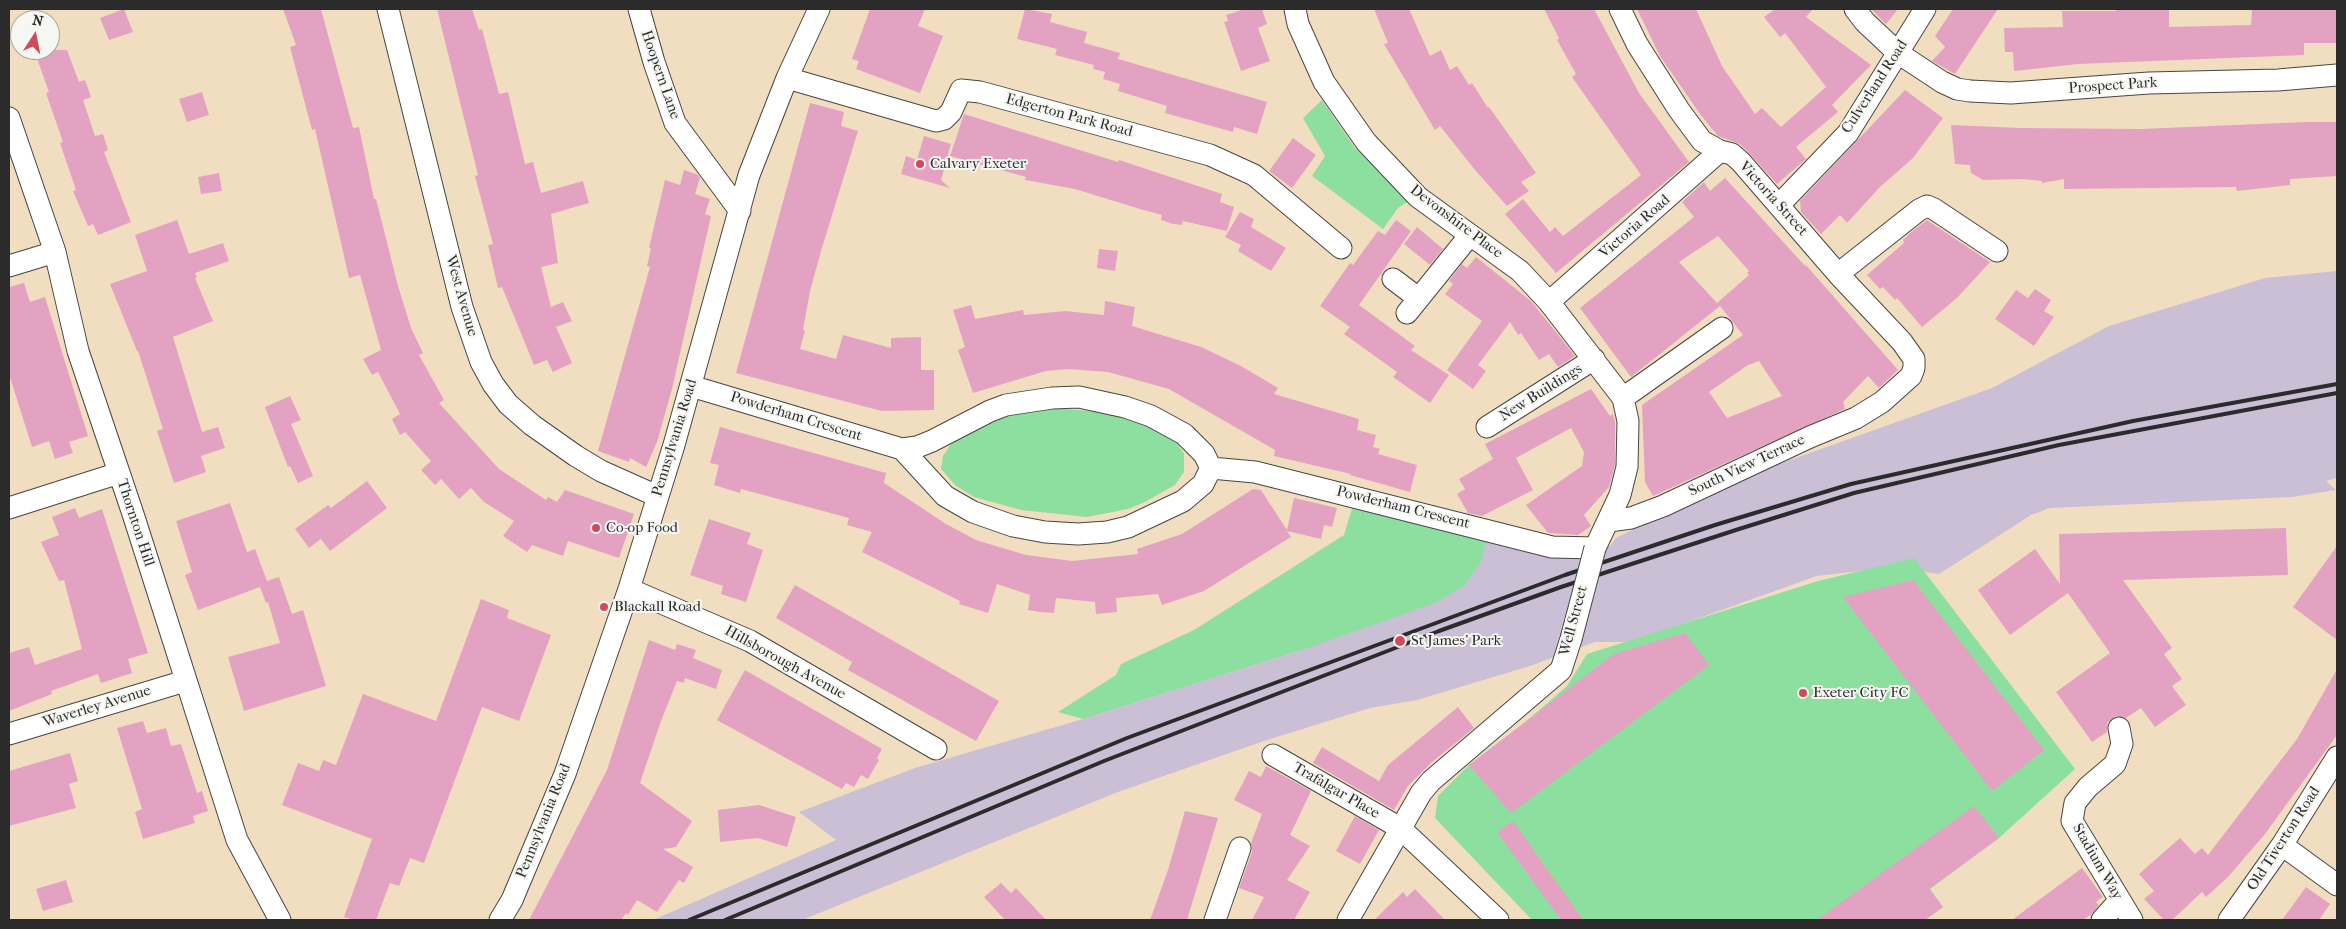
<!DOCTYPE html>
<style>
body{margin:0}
#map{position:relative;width:2346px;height:929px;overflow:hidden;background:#f1dec0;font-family:"IM FELL French Canon",serif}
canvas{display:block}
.frame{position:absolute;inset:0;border:10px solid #2b2b2b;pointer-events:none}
.north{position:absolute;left:10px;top:10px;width:50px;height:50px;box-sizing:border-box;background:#f6f6f2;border:1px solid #a5a5a2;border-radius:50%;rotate:11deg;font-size:14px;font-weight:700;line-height:20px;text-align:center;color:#2b2b2b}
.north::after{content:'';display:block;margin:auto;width:18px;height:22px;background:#d1495b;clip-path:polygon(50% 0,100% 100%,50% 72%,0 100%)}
</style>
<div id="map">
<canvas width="2346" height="929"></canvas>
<div class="frame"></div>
<div class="north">N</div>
</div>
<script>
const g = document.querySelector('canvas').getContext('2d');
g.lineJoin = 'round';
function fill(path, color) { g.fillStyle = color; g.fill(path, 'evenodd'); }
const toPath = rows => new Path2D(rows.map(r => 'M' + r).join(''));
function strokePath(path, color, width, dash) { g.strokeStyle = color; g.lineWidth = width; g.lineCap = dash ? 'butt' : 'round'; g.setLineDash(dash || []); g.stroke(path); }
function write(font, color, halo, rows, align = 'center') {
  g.font = font + ' "IM FELL French Canon",serif'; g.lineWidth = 4; g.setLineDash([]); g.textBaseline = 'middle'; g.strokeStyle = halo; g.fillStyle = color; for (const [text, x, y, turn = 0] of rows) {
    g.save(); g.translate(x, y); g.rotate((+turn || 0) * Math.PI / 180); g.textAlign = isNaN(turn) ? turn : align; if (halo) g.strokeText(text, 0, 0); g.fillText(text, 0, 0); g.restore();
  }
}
fill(toPath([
 [2337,271,2337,478,2326,481,2336,490,2292,497,2050,508,2031,515,1939,574,1895,567,1817,576,1632,642,1595,642,1530,666,1417,700,1370,708,1264,741,1118,792,802,920,653,920,836,840,799,812,915,768,1083,719,1308,648,1488,535,1564,555,1610,546,1616,538,1731,481,1992,388,2109,326,2265,278]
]), '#cbbfd6');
fill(toPath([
 [1322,100,1355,148,1401,191,1409,201,1398,208,1383,229,1312,176,1325,156,1303,118],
 [1054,408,1090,411,1133,418,1171,436,1184,453,1184,472,1175,485,1145,502,1128,509,1087,517,1021,510,974,497,955,485,941,469,943,456,953,441,1009,413],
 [1353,505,1488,535,1480,564,1464,586,1435,603,1308,648,1083,719,1058,712,1116,675,1121,664,1194,630,1344,535],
 [1914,558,2075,769,1999,838,1930,889,1943,907,1925,920,1532,920,1435,818,1438,796,1469,765,1522,725,1567,686,1587,654,1818,581]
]), '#8ddf9f');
fill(toPath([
 [124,9,133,32,109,40,100,18],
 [283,9,321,9,353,128,359,127,374,199,376,199,398,286,411,328,423,353,419,355,444,400,439,403,499,469,546,500,548,497,557,502,565,490,634,514,619,558,568,541,563,556,532,545,527,552,503,536,514,521,484,502,471,488,459,499,441,479,435,485,421,470,431,461,405,432,400,435,392,419,400,414,378,372,372,375,363,359,381,350,360,275,349,278,315,129,312,130,290,47,296,45],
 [437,9,472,9,479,30,482,29,499,94,508,92,525,164,533,162,541,193,583,181,589,203,551,214,558,263,541,267,551,307,563,302,572,321,556,327,572,363,553,372,547,360,534,365,502,287,498,288,488,245,493,244,475,176,478,175],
 [870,9,925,9,918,26,943,36,920,93,856,69,859,61,852,59],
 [1025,9,1052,14,1050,22,1087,32,1084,43,1120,53,1118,59,1267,102,1257,134,1234,127,1233,132,1165,113,1167,106,1118,91,1120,84,1103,79,1105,72,1093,69,1094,65,1055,55,1057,49,1017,39],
 [1245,9,1262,9,1267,24,1258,28,1270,61,1241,71,1224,22,1228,21,1226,15],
 [1374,9,1409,9,1430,56,1441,50,1450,70,1457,66,1469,85,1472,83,1488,108,1489,107,1536,173,1521,182,1529,191,1507,206,1475,170,1440,126,1435,130,1384,44,1388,43],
 [1544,9,1594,9,1639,93,1689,162,1556,273,1505,214,1523,199,1550,232,1555,227,1563,236,1641,175,1572,77,1576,74,1557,40,1559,38],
 [1637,9,1696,9,1722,66,1755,114,1762,108,1781,127,1826,87,1785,33,1780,37,1764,17,1775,9,1813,9,1806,17,1871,65,1832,105,1838,112,1796,147,1806,159,1777,184,1749,153,1740,144,1718,136,1700,114,1660,56],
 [1871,9,1898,9,1886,24],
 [1953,9,1998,9,1955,74,1932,61,1945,47,1935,36],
 [2116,9,2169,9,2169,27,2251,25,2252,9,2337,9,2337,43,2304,43,2304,55,2078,64,2014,71,2013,52,2005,52,2004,28,2063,27,2062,11,2116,11],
 [34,50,67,50,79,82,85,80,91,97,83,100,95,136,103,134,108,150,104,152,131,222,98,235,93,224,88,226,73,191,76,190,60,143,63,142,46,93,49,92],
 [1905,90,1943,118,1913,158,1880,187,1847,223,1840,215,1821,234,1801,212,1800,201],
 [202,92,209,115,187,122,179,99],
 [810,103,844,112,841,126,858,131,821,251,810,291,803,330,805,331,800,349,836,359,843,335,891,348,891,338,921,337,921,370,934,370,934,410,882,411,736,373],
 [964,114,1118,162,1119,160,1222,194,1220,202,1234,207,1227,231,1183,221,1182,225,1173,224,1161,220,1162,215,1140,209,1075,189,1025,180,1026,177,950,156],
 [2306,122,2337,122,2337,176,2290,179,2290,185,2237,191,2236,187,2064,189,2064,179,2042,183,2042,181,2023,179,1983,180,1971,173,1970,165,1955,164,1951,125,2021,128,2141,129],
 [924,136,951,144,941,180,950,188,901,174,906,156,917,160],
 [1293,138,1316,155,1292,188,1269,171],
 [684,170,698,175,700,178,695,194,710,199,705,214,711,216,672,389,657,442,646,467,630,458,629,462,598,451,650,267,647,266,651,248,649,248,665,180,680,185],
 [219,173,222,191,201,194,198,177],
 [1725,178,1806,267,1805,264,1898,370,1879,388,1868,376,1843,402,1845,409,1653,496,1645,482,1642,405,1743,335,1720,306,1631,377,1580,308,1694,217,1682,202,1704,182,1710,191],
 [1718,236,1749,271,1747,273,1749,275,1717,303,1679,262],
 [1759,361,1782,396,1727,418,1709,392,1748,365],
 [1240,212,1254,219,1251,227,1286,248,1271,271,1238,251,1241,245,1225,237],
 [177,220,189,254,223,243,229,261,195,273,197,277,195,278,213,321,173,337,202,432,218,427,225,448,201,456,206,472,174,483,157,431,163,429,138,351,137,351,110,284,147,271,135,235],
 [1396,220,1411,231,1359,305,1415,346,1411,350,1449,375,1430,403,1393,377,1397,372,1344,334,1350,327,1320,306,1350,263,1353,265,1378,231,1385,235],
 [1927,220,1990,262,1957,298,1922,327,1897,298,1895,300,1883,287,1880,289,1867,275,1904,243,1903,240,1909,234],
 [1417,227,1443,249,1430,265,1404,244],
 [1099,249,1118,251,1115,271,1097,268],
 [1476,257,1531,301,1575,356,1558,367,1549,354,1539,360,1521,333,1518,335,1510,322,1478,365,1486,371,1473,389,1447,370,1482,321,1445,294,1453,284,1449,281,1462,264,1467,268],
 [24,283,30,302,45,297,88,436,69,442,73,453,55,459,49,441,32,447,9,374,9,287],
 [2035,289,2051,300,2044,311,2054,317,2034,346,1995,319,2016,290,2028,298],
 [1105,301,1135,307,1132,326,1201,347,1241,366,1278,388,1274,394,1359,419,1357,430,1376,435,1373,447,1380,449,1378,454,1417,465,1410,492,1350,475,1351,474,1274,456,1275,450,1169,389,1108,372,1068,369,1046,371,973,393,958,350,965,347,953,310,971,305,975,319,1023,310,1024,315,1065,311,1104,315],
 [1591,389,1610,416,1613,414,1615,422,1615,465,1609,487,1584,515,1591,526,1578,535,1548,533,1526,505,1582,466,1584,452,1571,428,1516,458,1533,490,1482,516,1468,513,1457,494,1465,489,1459,479,1493,459,1485,444],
 [290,396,301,420,291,424,313,476,298,483,290,466,288,467,265,407],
 [720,427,886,473,884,483,946,524,976,540,1026,555,1072,561,1138,554,1137,549,1182,534,1253,489,1261,490,1287,530,1294,498,1337,508,1332,527,1324,525,1321,539,1287,531,1291,537,1204,591,1162,605,1158,594,1116,598,1117,612,1096,614,1095,602,1056,598,1054,613,1040,612,1028,610,1030,595,997,584,988,613,959,604,960,601,862,552,872,532,847,525,849,518,741,489,740,493,714,485,719,465,710,463],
 [367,481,387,508,330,551,321,539,309,548,295,529,328,505,331,508],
 [230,503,247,552,255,549,267,581,279,577,292,614,303,610,326,686,244,711,228,657,280,643,268,602,266,603,260,587,198,610,185,575,192,572,176,521],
 [75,508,79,518,102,509,148,653,128,659,132,673,101,683,98,674,51,691,52,694,9,711,9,653,29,647,35,665,82,649,64,580,59,581,41,542,59,535,52,517],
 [709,519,751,533,747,544,763,550,746,602,721,594,723,586,690,575],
 [2286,528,2288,575,2123,580,2172,648,2164,654,2182,679,2172,686,2186,705,2155,727,2141,708,2126,718,2116,716,2107,723,2107,732,2092,742,2056,692,2110,653,2068,593,2010,635,1978,590,2035,549,2060,584,2059,534],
 [2337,546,2337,640,2293,607],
 [1913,580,2044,750,1992,791,1843,597],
 [795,585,999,701,976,741,848,670,852,662,776,618],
 [481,599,509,610,507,618,551,635,519,721,482,707,424,863,410,858,399,886,390,883,376,920,354,920,344,917,372,839,282,805,298,763,319,771,323,760,336,765,363,694,436,721],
 [1685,633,1709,665,1511,813,1469,765,1614,654],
 [649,640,675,650,677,644,696,650,693,658,722,670,716,689,685,678,684,683,677,681,661,721,640,783,692,821,676,847,663,849,693,867,684,883,679,880,657,912,637,900,628,915,626,913,621,920,529,920,607,770],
 [2337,669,2337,735,2265,834,2228,877,2206,897,2202,892,2172,920,2164,920,2144,899,2154,891,2139,874,2180,838,2195,854,2202,848,2208,855,2297,739],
 [745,670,882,749,877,758,879,760,868,779,861,775,854,787,846,783,842,789,717,720],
 [1458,707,1474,728,1431,763,1408,786,1394,810,1313,763,1322,747,1379,781,1388,765],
 [143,721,147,733,166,728,171,746,181,744,197,793,202,791,208,811,193,816,195,823,143,839,135,812,142,809,117,728],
 [70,753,78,781,69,784,76,808,9,826,9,771],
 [1266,766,1311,791,1290,835,1310,846,1287,880,1310,892,1294,920,1252,920,1264,897,1239,888,1252,852,1251,843,1262,814,1234,800,1249,771,1261,777],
 [759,805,796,817,787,847,758,838,720,842,718,810],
 [1974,806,1999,838,1929,889,1943,907,1925,920,1817,920],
 [1185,811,1218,818,1187,920,1150,920,1168,870],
 [1355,816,1379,830,1360,864,1336,851],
 [1513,821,1583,920,1561,920,1497,832],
 [2082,868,2103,897,2096,902,2099,905,2092,914,2083,920,2012,920],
 [66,880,73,902,43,911,36,889],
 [1001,883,1011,893,1016,888,1046,920,1005,920,984,897],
 [2306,887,2330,904,2319,920,2282,920],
 [1415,889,1445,920,1374,920,1403,892,1407,897]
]), '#e4a2c2');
const street = toPath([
 [388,9,462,307,481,362,493,384,508,404,532,425,576,456,601,471,657,496],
 [639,9,654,62,675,123,740,211],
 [1855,9,1865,22,1898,53,1942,82,1957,89,1970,91,2011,93,2149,83,2278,80,2337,75],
 [787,78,936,121,944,119,951,112,961,90,980,92,1210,155,1254,175,1341,248],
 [9,118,55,252,78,351,133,514,237,840,280,920],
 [1779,205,1848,133,1925,9],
 [9,266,55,252],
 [1838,274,1919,210,1927,206,1934,209,1997,251],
 [1393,279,1418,298],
 [1549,302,1720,151],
 [1407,313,1470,235],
 [691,386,902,449,917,447,932,441,990,411,1006,405,1052,398,1079,397,1125,407,1151,416,1184,434,1204,454,1211,468],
 [1623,398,1722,328],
 [1487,427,1594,359],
 [902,449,945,496,973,512,1013,526,1045,532,1078,534,1107,532,1128,527,1183,501,1203,484,1211,468],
 [1211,468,1255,472,1552,547,1595,548,1620,495,1627,467,1628,421,1623,398,1549,302,1520,271,1418,197,1366,142,1324,82,1298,24,1295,9],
 [9,508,119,473],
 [1609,521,1631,518,1663,506,1810,437,1856,418,1882,402,1911,376,1914,368,1914,359,1902,342,1838,274,1741,162,1732,154,1720,151,1702,141,1679,110,1637,44,1620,9],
 [629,589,750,641,936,749],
 [2119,728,2122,744,2115,764,2088,787,2075,803,2072,821,2132,920],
 [9,734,185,681],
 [1273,755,1400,828,1498,920],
 [2282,845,2337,885],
 [500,920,512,900,565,774,629,589,674,445,749,175,787,78,819,9],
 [1215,920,1240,848],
 [1348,920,1421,793,1431,781,1561,670,1571,639],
 [2102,920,2119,901],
 [2229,920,2282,845,2337,757]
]);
strokePath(street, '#494641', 23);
strokePath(street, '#fff', 21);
strokePath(toPath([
 [689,920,1127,738,1565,575,1715,525,1851,484,2133,421,2337,384],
 [725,920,1104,761,1439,631,1561,587,1739,529,1854,493,2059,445,2337,393]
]), '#2b2b2b', 4);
const streetBridge = toPath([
 [1571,639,1595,548]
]);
strokePath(streetBridge, '#494641', 23, []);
strokePath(streetBridge, '#fff', 21);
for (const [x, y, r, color] of [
 [920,164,5,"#d1495b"],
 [596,528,5,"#d1495b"],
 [604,607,5,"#d1495b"],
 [1400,641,6,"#d1495b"],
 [1803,693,5,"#d1495b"]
]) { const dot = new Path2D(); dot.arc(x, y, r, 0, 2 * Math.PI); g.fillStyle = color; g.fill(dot); strokePath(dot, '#f6f6f2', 2); }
write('15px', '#2b2b2b', '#f6f6f2', [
 ["Hoopern Lane",660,75,71],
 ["Prospect Park",2113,86,-4],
 ["Culverland Road",1875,87,-57],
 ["Edgerton Park Road",1069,116,15],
 ["Victoria Street",1773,199,48],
 ["Devonshire Place",1456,222,37],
 ["Victoria Road",1635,227,-41],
 ["West Avenue",461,296,74],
 ["New Buildings",1541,393,-32],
 ["Powderham Crescent",796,417,17],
 ["Pennsylvania Road",675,438,-73],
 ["South View Terrace",1747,466,-25],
 ["Powderham Crescent",1403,508,14],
 ["Thornton Hill",135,523,72],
 ["Well Street",1574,621,-75],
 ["Hillsborough Avenue",785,663,29],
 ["Waverley Avenue",97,707,-17],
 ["Trafalgar Place",1336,791,30],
 ["Pennsylvania Road",544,821,-68],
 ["Old Tiverton Road",2284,839,-57],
 ["Stadium Way",2097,862,60]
]);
write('15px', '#2b2b2b', '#f6f6f2', [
 ["Calvary Exeter",930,164],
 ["Co-op Food",606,528],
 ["Blackall Road",614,607],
 ["St James' Park",1411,641],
 ["Exeter City FC",1813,693]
], 'left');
</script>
